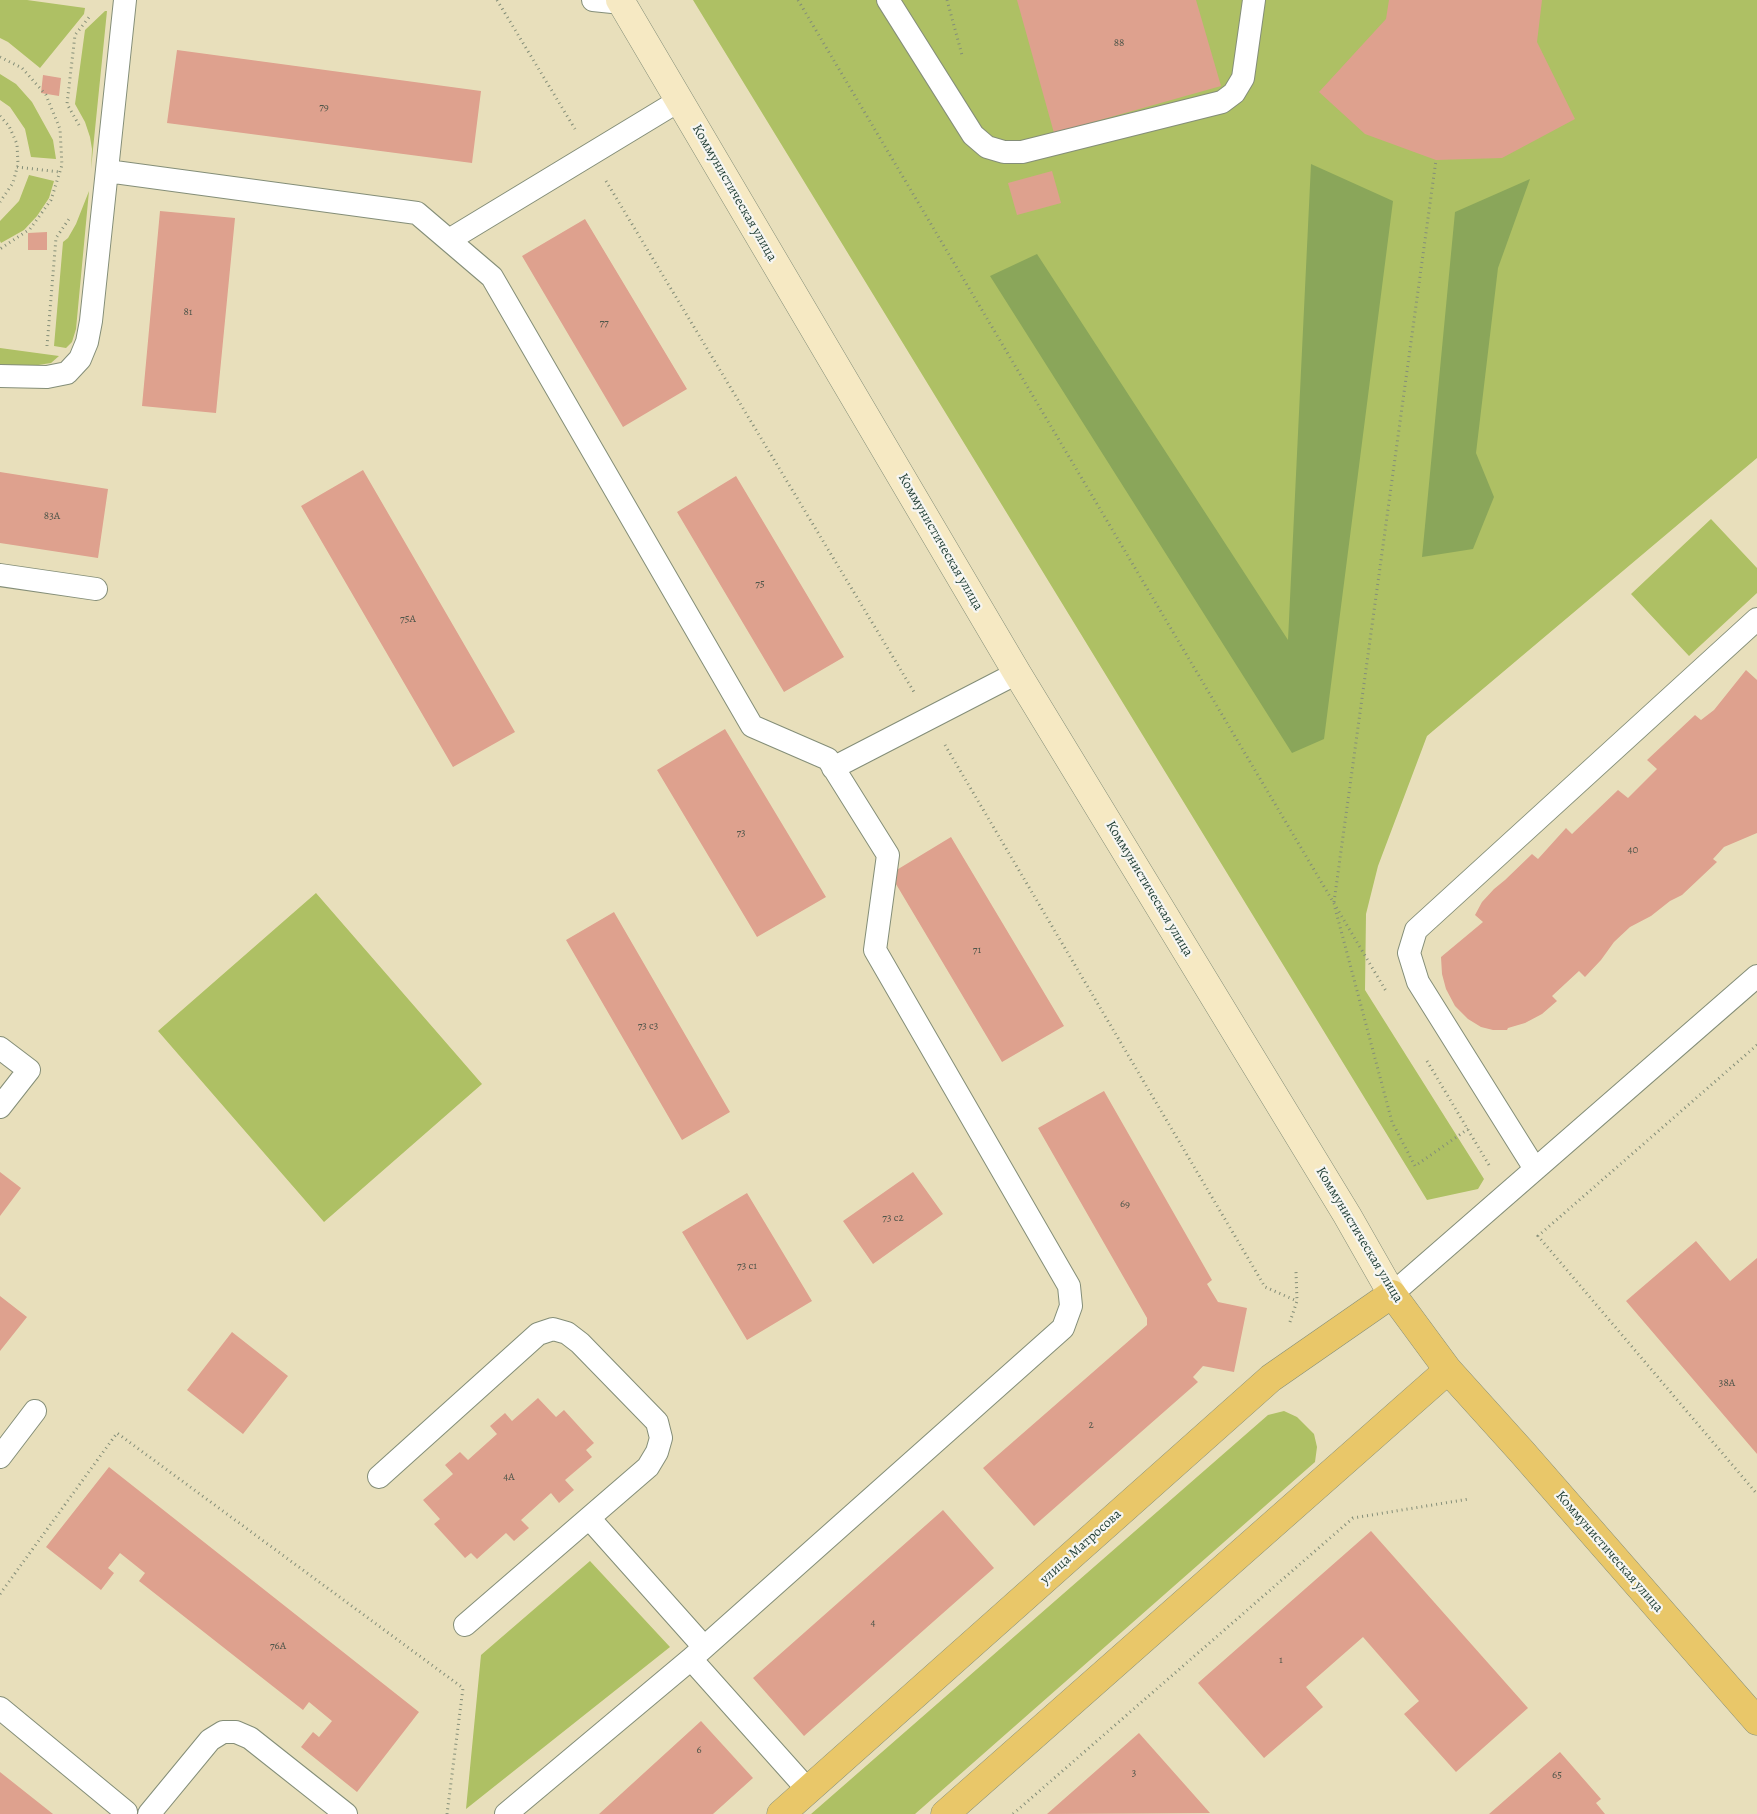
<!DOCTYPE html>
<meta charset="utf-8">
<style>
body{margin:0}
canvas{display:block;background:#e8dfbb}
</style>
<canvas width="1757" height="1814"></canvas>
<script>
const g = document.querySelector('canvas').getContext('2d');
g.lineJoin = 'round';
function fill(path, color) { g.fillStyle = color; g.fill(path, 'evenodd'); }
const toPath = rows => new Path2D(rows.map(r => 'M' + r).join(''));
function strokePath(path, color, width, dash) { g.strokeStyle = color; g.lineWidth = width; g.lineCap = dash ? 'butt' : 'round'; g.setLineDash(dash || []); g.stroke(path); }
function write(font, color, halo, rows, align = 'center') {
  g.font = font + ' Alegreya,serif'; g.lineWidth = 4.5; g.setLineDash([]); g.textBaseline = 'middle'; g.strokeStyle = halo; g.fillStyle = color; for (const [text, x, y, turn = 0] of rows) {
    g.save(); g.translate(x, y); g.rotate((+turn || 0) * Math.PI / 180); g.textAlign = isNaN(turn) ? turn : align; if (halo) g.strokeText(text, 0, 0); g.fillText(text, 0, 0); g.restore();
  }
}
fill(toPath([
 [0,0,27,0,85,8,84,14,40,68,8,42,0,38],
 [693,0,1757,0,1757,458,1427,736,1378,866,1366,914,1365,990,1484,1179,1478,1189,1427,1200],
 [105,11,107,11,91,169,92,149,90,137,85,122,75,104,85,30],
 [0,74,16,84,32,102,53,140,56,159,31,157,25,129,10,107,0,100],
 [29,175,54,181,49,198,37,216,24,230,1,243,0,241,0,221,19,201],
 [89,191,76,329,72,342,66,348,54,346,63,242,68,238,76,224],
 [0,348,59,356,51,363,32,366,0,365],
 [1711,519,1757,568,1757,593,1689,656,1631,594],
 [316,893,482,1084,324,1222,158,1031],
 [1284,1411,1297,1417,1314,1434,1317,1447,1315,1462,915,1814,811,1814,1268,1415],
 [590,1561,670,1647,466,1809,481,1655]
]), '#aec064');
fill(toPath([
 [1311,164,1393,201,1324,739,1292,753,990,276,1037,254,1288,640],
 [1530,179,1498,268,1476,453,1494,497,1473,549,1422,557,1455,212]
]), '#8aa65a');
fill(toPath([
 [1017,0,1196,0,1221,86,1054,133],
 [1389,0,1542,0,1537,42,1575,119,1502,158,1436,160,1365,134,1319,92,1386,19],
 [177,50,481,91,472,163,167,123],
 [43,75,61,78,59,96,41,93],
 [1052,171,1061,203,1017,215,1008,183],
 [160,211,235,218,216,413,142,406],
 [585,219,687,389,623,427,522,256],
 [47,232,47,250,28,250,28,233],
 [363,470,515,732,453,767,301,506],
 [0,472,108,489,98,558,0,543],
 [736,476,844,657,784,692,677,512],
 [1746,670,1757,680,1757,833,1724,847,1713,859,1717,862,1682,895,1670,901,1651,916,1630,927,1614,942,1601,960,1585,977,1579,971,1552,996,1557,1001,1542,1014,1525,1023,1508,1028,1507,1030,1493,1030,1481,1027,1468,1019,1455,1006,1446,989,1442,974,1441,957,1483,922,1475,915,1482,902,1494,889,1505,880,1532,854,1538,859,1566,828,1572,834,1618,790,1628,798,1657,769,1647,760,1695,715,1701,720,1714,710],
 [725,729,826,897,757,937,657,770],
 [951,837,1064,1026,1002,1062,890,874],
 [614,912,730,1112,682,1140,566,940],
 [1104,1091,1212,1280,1207,1284,1218,1302,1247,1308,1234,1372,1203,1366,1193,1377,1198,1382,1034,1526,983,1468,1147,1325,1147,1318,1038,1128],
 [0,1172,21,1188,0,1216],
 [913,1172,943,1214,873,1264,843,1221],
 [747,1193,812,1301,747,1340,682,1232],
 [1696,1241,1730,1281,1757,1258,1757,1454,1626,1301],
 [0,1296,27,1317,0,1351],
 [232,1332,288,1376,243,1434,187,1390],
 [538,1398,556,1417,564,1410,594,1443,586,1450,592,1457,565,1480,574,1490,559,1503,551,1493,521,1520,529,1528,514,1541,506,1533,477,1559,471,1553,465,1558,434,1524,440,1519,423,1500,453,1474,445,1465,460,1452,468,1460,497,1434,490,1426,505,1413,512,1421],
 [109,1467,419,1712,357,1792,301,1747,313,1732,319,1737,332,1721,309,1702,303,1710,139,1581,145,1573,120,1553,108,1568,114,1573,101,1590,46,1547],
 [943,1510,994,1568,804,1736,753,1678],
 [1371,1531,1528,1708,1456,1772,1404,1714,1419,1701,1363,1637,1306,1687,1323,1707,1264,1758,1198,1683],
 [701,1721,753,1778,713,1814,599,1814],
 [1139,1733,1210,1813,1047,1814],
 [1560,1752,1601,1799,1596,1803,1605,1814,1489,1814],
 [0,1772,53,1814,0,1814]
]), '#dea18e');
const service = toPath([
 [593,0,622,3],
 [888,0,973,135,987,147,1004,152,1022,152,1222,102,1234,93,1243,78,1254,0],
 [107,171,417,213,492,277,752,726,828,759,888,855,875,950,1069,1286,1071,1306,1063,1328,691,1659],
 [449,240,680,100],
 [0,376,47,377,67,373,80,359,87,342,91,321,125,0],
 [0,575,96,589],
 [833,768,1017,673],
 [0,1048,29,1070,0,1107],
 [1535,1169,1418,982,1409,953,1416,930,1757,619],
 [1392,1294,1757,976],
 [0,1457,35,1411],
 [379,1477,538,1334,553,1329,567,1333,580,1343,657,1422,661,1438,657,1452,648,1467,465,1625],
 [589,1518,704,1647],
 [0,1708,126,1812],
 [149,1814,210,1740,223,1732,236,1732,250,1738,346,1814],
 [506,1814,691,1659,808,1790]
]);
const secondary = toPath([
 [620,0,1017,673,1347,1215,1392,1294]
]);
const primary = toPath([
 [781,1814,1271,1378,1392,1294,1448,1370,1522,1452,1757,1721],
 [945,1814,1448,1370]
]);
strokePath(service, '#848e78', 24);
strokePath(secondary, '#848e78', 29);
strokePath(primary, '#848e78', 29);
strokePath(toPath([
 [497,0,575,129],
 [798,0,1386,991],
 [947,0,962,55],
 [0,57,22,68,46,95,60,129,62,165,51,200,30,229,0,249],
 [0,116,9,126,17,144,18,164,13,183,0,202],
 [79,125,67,104,75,35,90,16],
 [17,167,60,172],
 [606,181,914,692],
 [47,346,56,238,69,219],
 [945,745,1265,1287,1297,1301],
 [1334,902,1436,160],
 [1335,908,1392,1122,1415,1166,1468,1129],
 [1757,1045,1538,1236,1757,1494],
 [1427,1061,1489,1165],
 [1290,1322,1297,1301,1296,1272],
 [0,1594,117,1433,463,1688,447,1814],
 [1013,1814,1353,1518,1469,1499]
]), '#848e78', 3, [1, 4]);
strokePath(service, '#fff', 22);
strokePath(secondary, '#f6e9c3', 28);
strokePath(primary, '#e9c769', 28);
write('11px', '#4f564a', null, [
 ["88",1119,43],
 ["79",324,107],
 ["81",188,312],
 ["77",604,323],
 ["83А",52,516],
 ["75",760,584],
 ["75А",408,619],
 ["73",741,833],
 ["40",1633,850],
 ["71",977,950],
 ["73 с3",648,1026],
 ["69",1125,1204],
 ["73 с2",893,1218],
 ["73 с1",747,1266],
 ["38А",1727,1383],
 ["2",1091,1425],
 ["4А",509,1477],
 ["4",873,1623],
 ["76А",278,1646],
 ["1",1281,1660],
 ["6",699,1750],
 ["3",1134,1773],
 ["65",1557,1775]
]);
write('14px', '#1f3d34', '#f6f6f2', [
 ["Коммунистическая улица",734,193,60],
 ["Коммунистическая улица",940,542,60],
 ["Коммунистическая улица",1149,889,59],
 ["Коммунистическая улица",1359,1235,59],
 ["улица Матросова",1081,1547,-42],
 ["Коммунистическая улица",1609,1552,49]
]);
</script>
